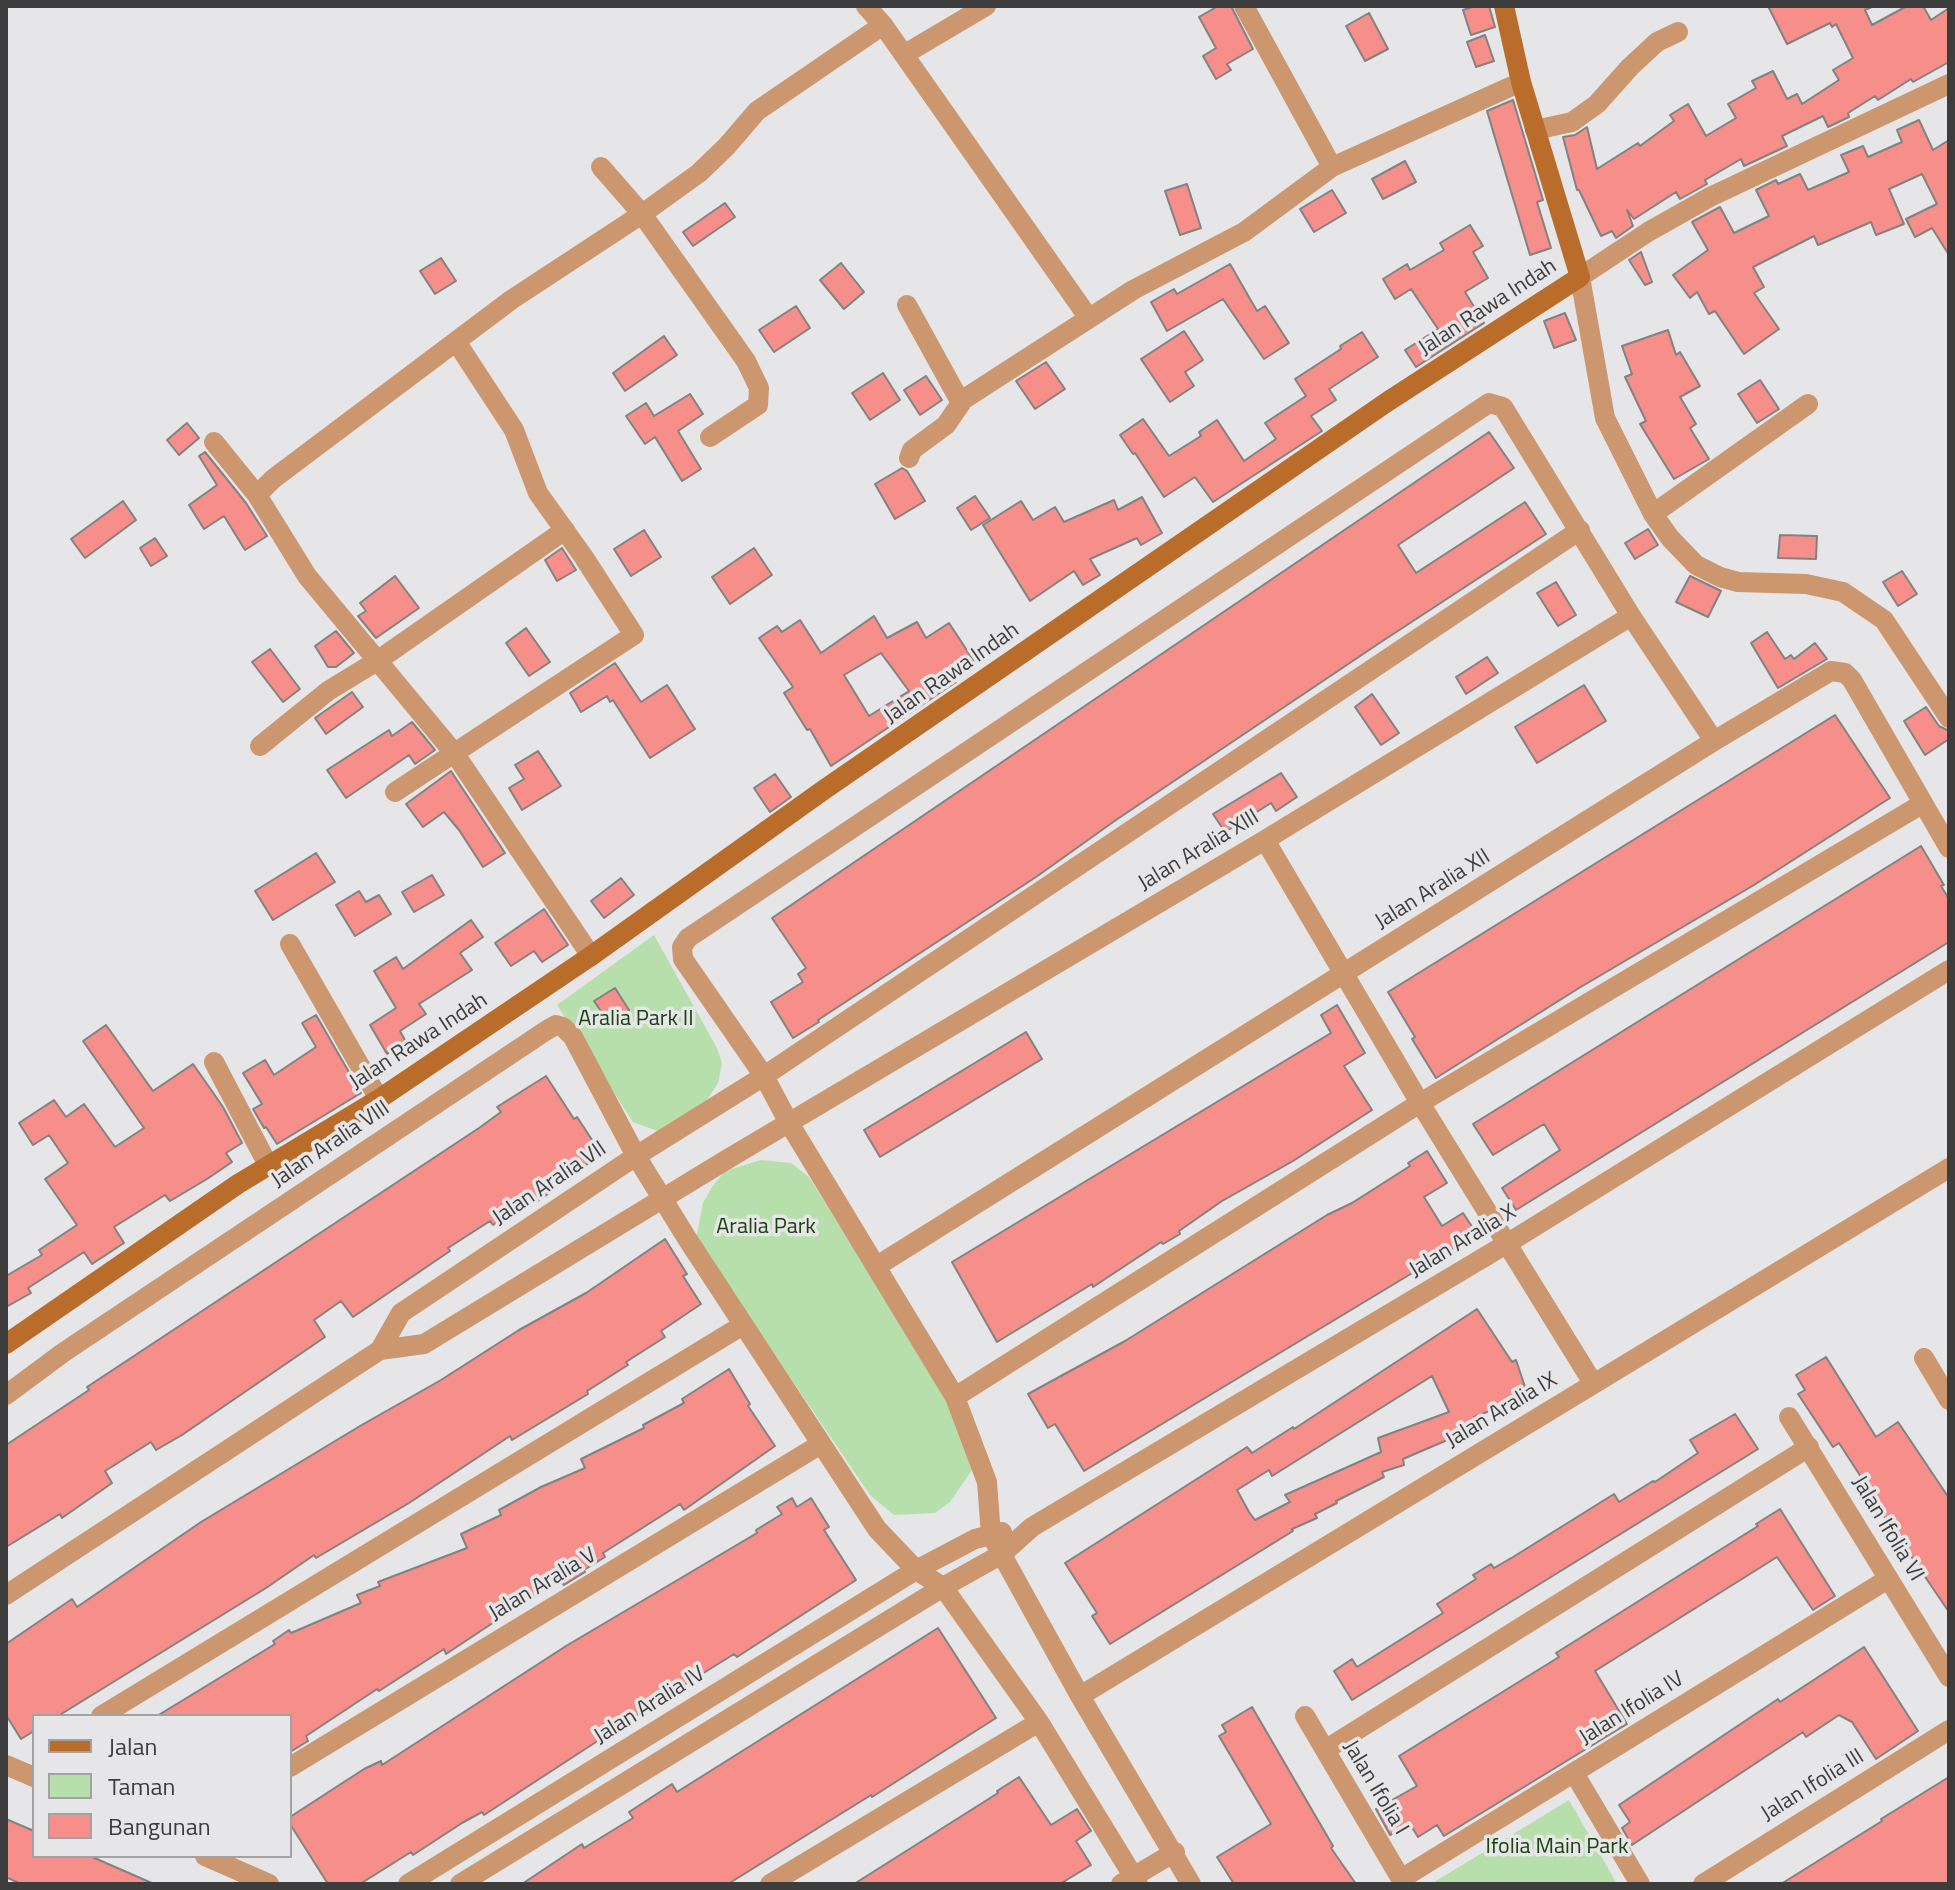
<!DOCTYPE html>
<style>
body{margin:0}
#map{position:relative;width:1955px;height:1890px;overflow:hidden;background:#e6e6e8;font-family:"Titillium Web",sans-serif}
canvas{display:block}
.frame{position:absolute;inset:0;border:8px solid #3d3d3e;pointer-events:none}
.legend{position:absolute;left:32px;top:1714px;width:260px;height:144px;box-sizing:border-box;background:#e6e6e8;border:2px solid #a2a2a4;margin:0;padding:10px 14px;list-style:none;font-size:24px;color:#3d3d3e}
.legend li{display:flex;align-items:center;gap:16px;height:40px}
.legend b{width:40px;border:2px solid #a2a2a4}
</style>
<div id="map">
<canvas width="1955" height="1890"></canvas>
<div class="frame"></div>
<ul class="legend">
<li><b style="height:10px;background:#ba6c2b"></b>Jalan</li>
<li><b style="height:22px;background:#b6dfac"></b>Taman</li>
<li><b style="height:22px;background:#f68f8a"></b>Bangunan</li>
</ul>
</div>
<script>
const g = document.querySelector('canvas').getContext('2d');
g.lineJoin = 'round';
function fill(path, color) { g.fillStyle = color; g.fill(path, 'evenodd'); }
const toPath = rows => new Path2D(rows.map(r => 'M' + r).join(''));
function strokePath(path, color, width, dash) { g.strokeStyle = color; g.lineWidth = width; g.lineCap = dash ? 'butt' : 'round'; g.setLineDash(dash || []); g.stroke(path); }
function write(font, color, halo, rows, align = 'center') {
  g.font = font + ' "Titillium Web",sans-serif'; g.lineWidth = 7; g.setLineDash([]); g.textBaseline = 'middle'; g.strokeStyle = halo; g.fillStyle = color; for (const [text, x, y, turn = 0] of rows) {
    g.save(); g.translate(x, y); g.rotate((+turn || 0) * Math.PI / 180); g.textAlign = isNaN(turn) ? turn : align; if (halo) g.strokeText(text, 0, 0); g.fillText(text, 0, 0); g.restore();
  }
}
fill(toPath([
 [654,935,717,1048,722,1063,718,1083,705,1103,660,1132,633,1122,557,1005],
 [761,1160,791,1163,809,1177,963,1422,972,1443,972,1470,950,1502,935,1513,894,1515,870,1495,696,1239,703,1203,712,1187,725,1171],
 [1569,1800,1617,1884,1431,1884]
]), '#b6dfac');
const building = toPath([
 [1218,6,1231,6,1253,49,1227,64,1231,70,1216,79,1203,56,1216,48,1199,17,1218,6],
 [1475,6,1489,6,1495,27,1471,35,1463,10,1475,6],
 [1768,6,1874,6,1865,10,1872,25,1907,6,1923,6,1931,20,1949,8,1949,62,1913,82,1911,79,1878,100,1875,96,1848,113,1849,117,1828,127,1823,116,1782,136,1787,146,1744,166,1741,159,1705,180,1707,184,1680,199,1676,192,1634,219,1627,210,1633,226,1616,238,1612,231,1601,236,1579,190,1577,190,1563,137,1575,135,1587,127,1597,169,1638,143,1640,146,1674,121,1670,115,1688,104,1706,136,1736,118,1728,104,1756,88,1752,81,1773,71,1787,99,1797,94,1802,104,1839,80,1833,70,1853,58,1836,24,1832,27,1830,23,1787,44,1768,6],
 [1369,13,1388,49,1365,61,1346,26,1369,13],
 [1485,35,1494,61,1476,67,1467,42,1485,35],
 [1513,100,1543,200,1537,202,1551,248,1530,255,1487,111,1513,100],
 [1919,120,1933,150,1949,140,1949,255,1932,228,1915,237,1906,219,1937,204,1922,174,1889,189,1904,224,1876,235,1871,222,1818,245,1814,236,1753,267,1764,287,1754,293,1779,329,1744,354,1715,311,1709,314,1697,292,1690,298,1673,275,1708,250,1692,222,1720,207,1734,233,1769,216,1756,190,1776,180,1778,184,1800,174,1808,190,1849,172,1841,155,1863,146,1868,157,1902,142,1897,130,1919,120],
 [1405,161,1416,182,1383,199,1372,179,1405,161],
 [1187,184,1201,228,1180,235,1165,191,1187,184],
 [1332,190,1346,213,1314,232,1300,209,1332,190],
 [725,203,735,217,693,246,683,232,725,203],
 [1470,225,1483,246,1473,252,1488,278,1465,292,1484,323,1416,367,1405,350,1438,329,1411,289,1395,299,1383,279,1407,264,1410,270,1444,250,1440,243,1470,225],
 [1641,252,1652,282,1645,285,1629,260,1641,252],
 [441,258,456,281,435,294,420,271,441,258],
 [841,263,864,292,844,309,820,280,841,263],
 [1230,264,1257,311,1265,306,1289,343,1264,359,1223,299,1167,331,1151,302,1174,289,1177,294,1230,264],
 [796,306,810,328,774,352,759,330,796,306],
 [1565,313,1576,340,1554,348,1544,321,1565,313],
 [1668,330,1676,355,1680,352,1700,386,1680,397,1696,424,1690,428,1709,459,1674,479,1640,424,1646,421,1625,377,1632,374,1622,346,1668,330],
 [1184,331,1203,360,1185,372,1194,386,1170,402,1141,359,1184,331],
 [1362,332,1378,357,1329,389,1336,400,1311,416,1322,431,1213,502,1195,477,1164,497,1135,453,1133,454,1120,435,1143,419,1169,456,1201,436,1199,432,1217,420,1244,461,1276,439,1265,423,1306,396,1295,379,1341,349,1340,346,1362,332],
 [664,336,677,355,625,391,613,373,664,336],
 [1046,362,1065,389,1035,409,1016,381,1046,362],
 [883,373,900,400,870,420,852,393,883,373],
 [926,376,942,400,920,415,904,390,926,376],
 [1760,380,1779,409,1757,423,1738,394,1760,380],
 [690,394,703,414,678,431,701,469,682,481,655,437,645,444,626,416,646,403,654,416,690,394],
 [187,423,199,438,179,455,167,440,187,423],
 [1489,432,1514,468,1398,545,1416,573,1525,502,1546,534,1381,642,1116,820,1036,877,818,1020,819,1022,793,1038,771,1002,803,982,798,974,806,968,772,918,1489,432],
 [205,452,246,503,267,536,245,550,224,516,204,529,189,505,217,485,199,456,205,452],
 [902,468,907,471,925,501,895,519,875,484,902,468],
 [975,496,990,518,971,530,957,508,975,496],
 [1142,497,1162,533,1141,545,1137,538,1090,559,1100,575,1083,585,1074,571,1030,601,983,525,1021,501,1033,520,1055,507,1064,522,1114,500,1118,510,1142,497],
 [123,501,136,520,85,558,71,539,123,501],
 [1648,529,1658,545,1635,559,1625,543,1648,529],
 [644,530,661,557,631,576,614,549,644,530],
 [1780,535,1817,536,1816,559,1778,558,1780,535],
 [155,538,167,556,151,566,140,548,155,538],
 [562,548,576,570,557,581,545,560,562,548],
 [754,548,772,575,730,604,712,577,754,548],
 [1902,571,1917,594,1898,606,1883,582,1902,571],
 [395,576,419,608,376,638,358,616,366,611,360,603,395,576],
 [1690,576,1721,591,1708,617,1676,602,1690,576],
 [1556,582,1576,615,1558,626,1537,593,1556,582],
 [874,616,887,638,917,622,926,638,949,623,974,661,952,675,956,682,831,766,810,729,807,730,784,693,793,687,759,638,777,626,782,632,800,620,821,653,874,616],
 [881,653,909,691,869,716,844,675,881,653],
 [526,628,550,662,529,676,506,643,526,628],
 [336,631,354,653,336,667,328,667,315,646,336,631],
 [1767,632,1785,659,1791,655,1794,659,1815,643,1827,659,1778,688,1751,643,1767,632],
 [270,649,300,689,283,702,252,662,270,649],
 [1487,657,1498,673,1466,694,1456,677,1487,657],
 [615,663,641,702,667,685,695,729,650,758,613,700,610,702,607,696,581,712,570,693,615,663],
 [1584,685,1606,721,1537,763,1515,727,1584,685],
 [352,692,363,707,326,734,315,718,352,692],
 [1372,694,1399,733,1381,745,1355,707,1372,694],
 [1926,707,1939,726,1949,731,1949,739,1925,755,1904,721,1926,707],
 [1835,715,1890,798,1754,885,1579,988,1436,1078,1412,1039,1415,1037,1388,992,1835,715],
 [412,722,435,750,415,764,409,755,346,798,327,770,389,730,392,736,412,722],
 [538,751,561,786,522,810,509,788,524,779,515,765,538,751],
 [451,771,505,853,483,867,459,830,444,812,423,827,406,804,451,771],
 [1281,773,1297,797,1276,811,1271,803,1225,832,1213,814,1281,773],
 [775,774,791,797,770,812,754,788,775,774],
 [1921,846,1944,885,1941,886,1949,899,1949,942,1516,1210,1502,1188,1560,1150,1544,1124,1493,1155,1473,1124,1921,846],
 [316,853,335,882,273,920,255,891,316,853],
 [432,875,444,895,414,912,402,892,432,875],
 [621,878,634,895,604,918,591,901,621,878],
 [359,891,366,902,379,895,391,914,355,936,336,905,359,891],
 [544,909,568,945,542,962,534,951,511,966,495,943,544,909],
 [471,920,483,937,460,953,472,970,419,1004,426,1014,400,1031,406,1042,387,1054,370,1025,396,1008,374,971,396,957,403,969,471,920],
 [615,988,629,1010,609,1023,594,1001,615,988],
 [1337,1005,1365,1053,1344,1066,1372,1110,1293,1161,1222,1201,1179,1231,1180,1234,1163,1244,1161,1242,1093,1287,1092,1284,997,1342,952,1262,1331,1033,1321,1015,1337,1005],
 [316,1015,361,1093,277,1144,266,1127,264,1128,253,1109,262,1104,243,1073,265,1060,274,1075,316,1047,302,1023,316,1015],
 [106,1025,153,1091,193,1064,223,1107,242,1143,226,1153,232,1162,207,1179,170,1201,165,1195,114,1227,124,1243,92,1264,84,1252,28,1288,31,1293,6,1307,6,1276,42,1255,39,1250,77,1225,45,1179,68,1163,49,1135,33,1145,19,1123,54,1100,66,1117,84,1104,115,1147,144,1128,83,1041,106,1025],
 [1026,1032,1042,1059,880,1157,864,1130,1026,1032],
 [546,1076,574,1119,577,1117,602,1155,549,1188,551,1192,535,1203,533,1200,493,1225,490,1221,448,1248,450,1251,353,1317,341,1301,314,1320,325,1337,182,1435,156,1450,151,1442,105,1471,112,1483,62,1518,60,1514,6,1547,6,1445,89,1390,87,1387,479,1128,501,1112,497,1107,546,1076],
 [1427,1151,1447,1183,1424,1197,1442,1226,1463,1213,1477,1234,1084,1471,1055,1424,1048,1428,1028,1394,1125,1341,1327,1215,1352,1203,1410,1166,1408,1163,1427,1151],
 [665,1239,687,1274,683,1276,701,1304,661,1331,665,1337,626,1362,628,1365,587,1391,588,1394,512,1440,510,1436,409,1503,316,1558,314,1555,266,1588,58,1716,34,1716,34,1731,21,1739,6,1715,6,1644,72,1599,77,1607,201,1522,360,1426,441,1380,519,1330,586,1293,665,1239],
 [1477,1309,1512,1362,1516,1360,1528,1396,1474,1417,1476,1421,1450,1433,1452,1438,1403,1459,1404,1465,1382,1472,1384,1477,1336,1501,1337,1503,1315,1514,1317,1518,1292,1529,1293,1531,1110,1644,1092,1616,1097,1613,1065,1563,1247,1447,1252,1453,1293,1427,1294,1429,1477,1309],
 [1432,1376,1449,1412,1378,1438,1381,1452,1285,1495,1290,1502,1255,1520,1249,1512,1237,1490,1269,1470,1272,1476,1432,1376],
 [1826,1357,1876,1437,1898,1422,1949,1498,1949,1612,1883,1515,1885,1514,1839,1443,1833,1447,1798,1394,1805,1390,1796,1375,1826,1357],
 [729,1369,750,1404,748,1406,775,1446,684,1510,680,1504,603,1553,605,1557,584,1570,585,1572,564,1585,559,1579,446,1654,444,1649,379,1691,377,1689,306,1736,308,1741,290,1752,290,1716,157,1716,275,1644,273,1641,289,1630,291,1633,361,1603,357,1595,380,1586,378,1582,467,1548,461,1534,501,1515,499,1510,541,1487,585,1468,581,1459,644,1428,643,1425,684,1403,682,1399,729,1369],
 [1735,1414,1758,1449,1352,1700,1334,1671,1352,1659,1357,1667,1443,1613,1437,1604,1476,1579,1473,1575,1491,1564,1494,1568,1513,1557,1614,1494,1619,1502,1653,1481,1655,1482,1698,1453,1690,1440,1735,1414],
 [792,1498,797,1507,811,1498,829,1527,824,1530,856,1580,737,1657,734,1654,665,1697,484,1815,482,1812,462,1823,413,1855,411,1852,360,1884,328,1884,290,1824,290,1817,364,1769,381,1761,382,1765,566,1646,757,1533,756,1530,782,1514,777,1507,792,1498],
 [1780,1509,1835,1596,1813,1610,1777,1557,1595,1671,1627,1724,1444,1836,1437,1825,1418,1837,1410,1824,1390,1835,1376,1809,1417,1786,1399,1756,1559,1657,1556,1653,1758,1526,1756,1524,1780,1509],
 [938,1628,996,1718,872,1797,871,1795,728,1884,522,1884,582,1844,584,1848,633,1818,629,1812,672,1784,677,1792,938,1628],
 [1864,1647,1918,1731,1876,1759,1852,1722,1839,1715,1806,1737,1803,1732,1632,1845,1622,1828,1630,1822,1619,1805,1778,1699,1780,1702,1864,1647],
 [1252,1707,1333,1846,1331,1848,1356,1884,1234,1884,1217,1857,1271,1824,1219,1736,1226,1732,1222,1725,1252,1707],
 [1019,1777,1051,1825,1077,1809,1091,1831,1076,1841,1091,1865,1060,1884,854,1884,998,1793,997,1791,1019,1777],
 [1949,1777,1949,1884,1781,1884,1882,1821,1881,1819,1949,1777],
 [6,1819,34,1831,34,1856,90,1856,154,1884,21,1884,6,1877,6,1819]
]);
fill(building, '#f68f8a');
strokePath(building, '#838181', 2);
strokePath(toPath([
 [1244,6,1332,167,1521,82],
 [883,25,1088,317],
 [905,54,986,6],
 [1949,84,1710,197,1648,232,1580,277,1605,418,1653,514,1670,538,1696,565,1720,577,1738,582,1806,584,1843,592,1884,620,1949,718],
 [1535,130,1572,122,1597,104,1630,67,1657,42,1678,32],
 [601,167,642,214,746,361,759,388,758,405,710,437],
 [907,305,961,403,946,425,912,450,909,458],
 [961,401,1133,290,1244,232,1332,167],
 [214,442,257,495,307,576,455,754,591,956],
 [257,495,273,479,511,300,642,214,699,173,727,146,757,111,883,25,866,6],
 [1653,514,1808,404],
 [260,746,328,691,377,661,565,530],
 [395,792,634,635,583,556,538,493,514,430,457,343],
 [1265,840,1420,1103,1593,1383],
 [290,944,379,1099],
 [214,1062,268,1165],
 [877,1266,1714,741,1831,671,1845,673,1852,680,1949,848],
 [380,1350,401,1313,636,1156,764,1076,1580,530],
 [1924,1358,1949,1400],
 [6,1395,64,1352,547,1030,556,1025,563,1027,573,1037,636,1156,688,1240,877,1529,916,1570,943,1587,1039,1722,1138,1884],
 [955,1397,1420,1103,1922,804],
 [1789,1417,1949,1677],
 [6,1595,380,1350,424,1344,726,1160,1265,840,1631,616],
 [1080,1696,1949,1168],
 [101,1716,743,1325],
 [1305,1716,1404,1884],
 [1325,1750,1809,1447],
 [6,1765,34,1777],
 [290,1767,821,1444],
 [1574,1773,1640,1884],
 [205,1856,269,1884],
 [1401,1879,1888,1579],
 [408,1884,916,1570,975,1539,1002,1532],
 [460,1884,943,1587,1002,1554,1032,1527,1508,1243,1949,970],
 [770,1884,1039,1722],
 [1121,1884,1175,1852],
 [1191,1884,1080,1696,991,1535,987,1482,955,1397,789,1123,764,1076,683,959,682,947,688,938,1489,403,1503,407,1631,616,1714,741],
 [1703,1884,1949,1730]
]), '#cc966f', 20);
strokePath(toPath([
 [6,1344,238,1184,379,1099,591,956,825,789,1387,402,1580,277,1521,82,1504,6]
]), '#ba6c2b', 20);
write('22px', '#3d3d3e', '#e6e6e8', [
 ["Jalan Rawa Indah",1488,308,-33],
 ["Jalan Rawa Indah",952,674,-35],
 ["Jalan Aralia XIII",1199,851,-31],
 ["Jalan Aralia XII",1433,890,-32],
 ["Jalan Rawa Indah",419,1042,-33],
 ["Jalan Aralia VIII",331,1145,-34],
 ["Jalan Aralia VII",550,1184,-34],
 ["Jalan Aralia X",1463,1242,-31],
 ["Jalan Aralia IX",1502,1411,-31],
 ["Jalan Ifolia VI",1887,1529,59],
 ["Jalan Aralia V",543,1585,-31],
 ["Jalan Aralia IV",650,1706,-32],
 ["Jalan Ifolia IV",1632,1709,-32],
 ["Jalan Ifolia III",1813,1786,-32],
 ["Jalan Ifolia I",1375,1788,59]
]);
write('22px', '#1a430e', '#e6e6e8', [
 ["Aralia Park II",636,1020],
 ["Aralia Park",766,1228],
 ["Ifolia Main Park",1557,1848]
]);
</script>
